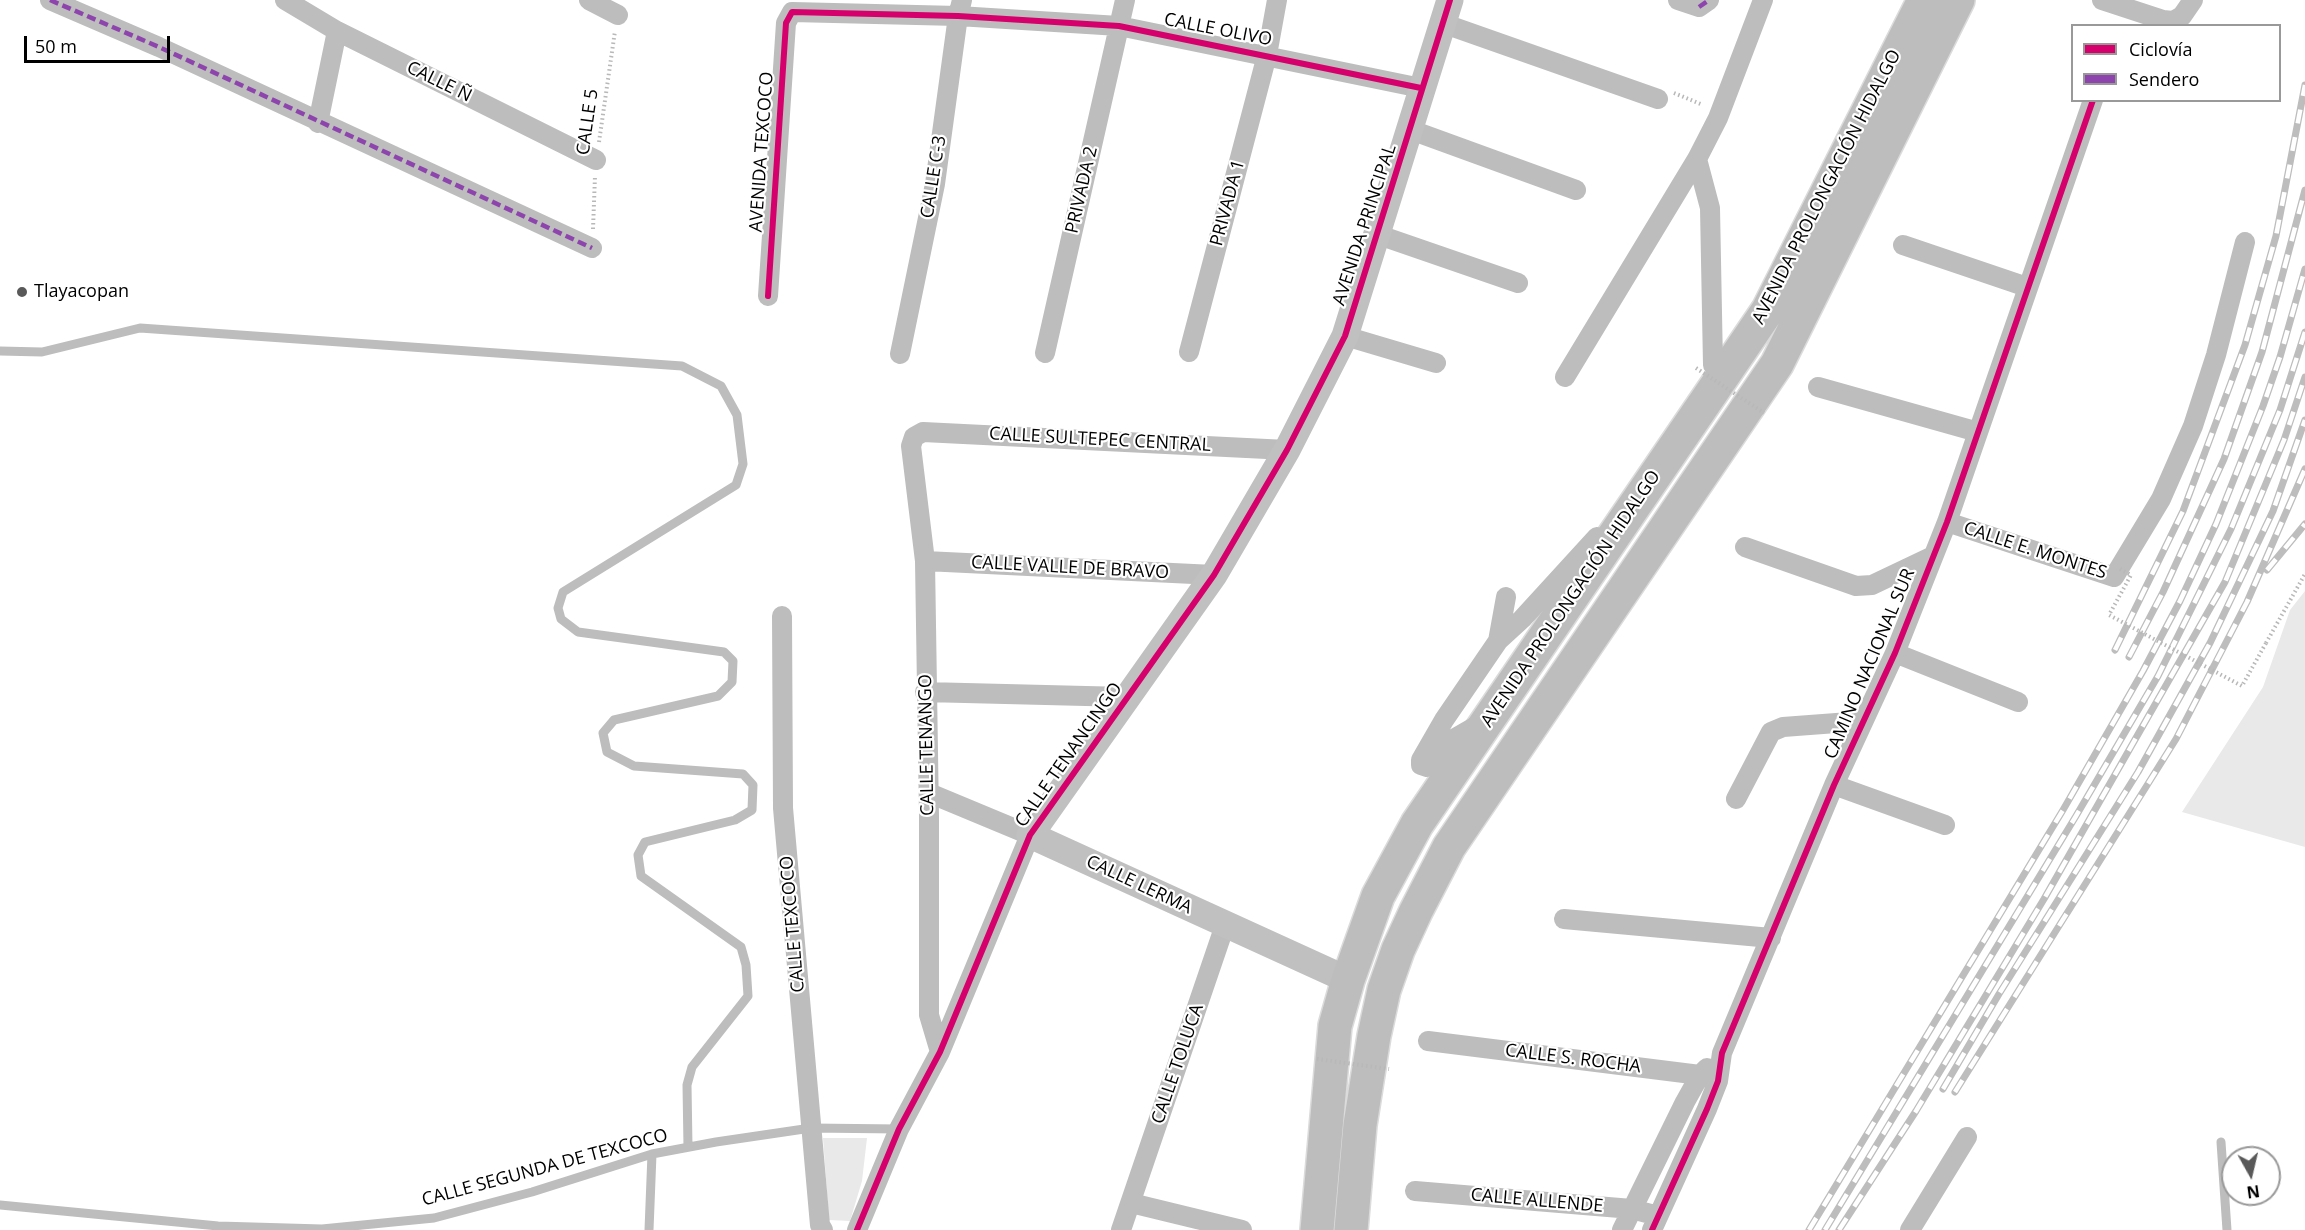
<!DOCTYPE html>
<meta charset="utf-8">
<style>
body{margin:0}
#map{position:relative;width:2305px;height:1230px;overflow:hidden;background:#fff;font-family:"Open Sans",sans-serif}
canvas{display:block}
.legend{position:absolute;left:2071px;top:24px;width:210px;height:78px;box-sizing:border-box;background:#fff;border:2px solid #999;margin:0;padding:8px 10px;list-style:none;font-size:18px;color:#000}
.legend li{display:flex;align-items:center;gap:12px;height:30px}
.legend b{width:30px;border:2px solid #999}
.north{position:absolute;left:2221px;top:1146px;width:60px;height:60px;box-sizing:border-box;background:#fff;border:2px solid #999;border-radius:50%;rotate:172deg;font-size:16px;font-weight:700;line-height:24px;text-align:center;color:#000}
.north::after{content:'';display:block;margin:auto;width:21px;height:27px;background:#595959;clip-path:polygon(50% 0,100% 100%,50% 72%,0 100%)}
.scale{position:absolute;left:24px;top:36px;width:146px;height:27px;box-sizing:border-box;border:3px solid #000;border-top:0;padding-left:8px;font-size:18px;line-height:21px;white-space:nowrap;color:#000;-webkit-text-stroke:4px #fff;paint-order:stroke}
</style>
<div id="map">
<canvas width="2305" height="1230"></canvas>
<ul class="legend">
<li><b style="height:8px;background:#d6006c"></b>Ciclovía</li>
<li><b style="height:8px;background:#8e44ad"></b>Sendero</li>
</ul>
<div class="north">N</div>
<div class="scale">50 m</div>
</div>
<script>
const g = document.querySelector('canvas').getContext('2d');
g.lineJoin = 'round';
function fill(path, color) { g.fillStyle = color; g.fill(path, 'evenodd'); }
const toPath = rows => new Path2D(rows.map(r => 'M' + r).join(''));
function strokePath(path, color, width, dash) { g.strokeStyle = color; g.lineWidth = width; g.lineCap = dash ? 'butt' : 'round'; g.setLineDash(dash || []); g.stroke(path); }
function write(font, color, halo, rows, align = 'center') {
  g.font = font + ' "Open Sans",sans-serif'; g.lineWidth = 4.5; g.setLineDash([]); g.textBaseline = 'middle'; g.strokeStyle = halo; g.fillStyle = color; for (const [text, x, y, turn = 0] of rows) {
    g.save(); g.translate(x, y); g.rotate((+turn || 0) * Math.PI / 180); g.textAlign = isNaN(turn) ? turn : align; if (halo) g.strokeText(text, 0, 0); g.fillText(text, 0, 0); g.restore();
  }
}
fill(toPath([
 [2305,591,2305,847,2182,812,2263,687,2290,610],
 [823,1138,867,1138,862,1181,850,1221,829,1220]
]), '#e9e9e9');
const highway = toPath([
 [1317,1230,1335,1026,1348,980,1378,896,1417,824,1768,310,1924,0],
 [1351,1230,1360,1125,1374,1036,1384,990,1398,950,1416,911,1449,847,1777,364,1958,0]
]);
strokePath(highway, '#dbdbdb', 36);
strokePath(toPath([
 [1674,93,1703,105],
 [599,142,615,31],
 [593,229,595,176],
 [2266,643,2305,574]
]), '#b8b8b8', 4, [1.5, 3]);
strokePath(toPath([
 [0,351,42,352,140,328,682,366,721,386,737,415,743,464,736,485,563,592,558,608,561,619,578,632,724,652,733,661,732,682,718,696,614,720,603,733,607,752,634,766,743,774,753,785,752,810,735,820,645,842,638,855,641,876,741,947,746,965,748,996,692,1067,687,1085,688,1147],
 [2221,1142,2227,1230],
 [0,1205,218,1226,322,1229,434,1218,532,1192,652,1154,716,1142,811,1128,899,1129],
 [649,1230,652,1154]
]), '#bdbdbd', 9);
strokePath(toPath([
 [50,0,159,47,592,248],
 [285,0,337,31,596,160],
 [589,0,618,15],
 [1678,0,1699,7,1709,0],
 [2102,0,2163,20,2173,21,2182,16,2193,0],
 [1442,23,1658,99],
 [318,123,337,31],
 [1411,130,1576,190],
 [1697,159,1710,208,1713,365],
 [1376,234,1518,283],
 [1903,245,2027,287],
 [768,296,786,23,792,12,958,16,1119,26,1421,88],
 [1345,336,1436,363],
 [1189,352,1267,55,1277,0],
 [1045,353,1125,0],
 [900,354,935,184,958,16,962,0],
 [1565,377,1697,159,1718,118,1763,0],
 [1818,387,1978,432],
 [1947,522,2114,577,2161,499,2193,426,2216,355,2245,242],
 [1745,547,1856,586,1872,585,1933,556],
 [925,561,1214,575],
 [782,616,783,808,820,1225,823,1230],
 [1498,641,1522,619,1597,537],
 [1895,653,2018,702],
 [925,692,1126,697],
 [1478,725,1452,740,1432,764,1427,767,1421,765,1421,760,1444,720,1498,641,1506,597],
 [1834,785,1945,825],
 [1736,799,1771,732,1783,727,1863,721],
 [1564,919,1771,938],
 [1428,1041,1700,1075,1718,1081],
 [940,1052,929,1015,929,816,925,561,911,446,914,437,923,432,1287,450],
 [1415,1191,1632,1209,1658,1216],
 [1131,1203,1242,1230],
 [857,1230,899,1129,940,1052,1030,835,929,793],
 [1121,1230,1225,925],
 [1622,1230,1685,1102,1700,1075,1707,1068],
 [1652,1230,1707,1109,1718,1081,1722,1053,1834,785,1895,653,1947,522,2093,100],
 [1910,1230,1967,1137]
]), '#bdbdbd', 20);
strokePath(toPath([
 [1348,980,1030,835,1214,575,1287,450,1345,336,1450,0]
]), '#c0c0c0', 27);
strokePath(highway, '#bdbdbd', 33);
const rail = toPath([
 [2267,570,2305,524],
 [2115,650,2183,511,2245,345,2276,236,2305,85],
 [2129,657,2163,592,2224,459,2262,352,2305,190],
 [1943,1089,1999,994,2138,772,2210,643,2273,511,2305,420],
 [1955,1092,2176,739,2247,602,2305,469],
 [1809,1230,2063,810,2143,671,2180,601,2216,524,2263,406,2280,357,2305,269],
 [1825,1230,2076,816,2158,676,2231,529,2280,410,2305,332],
 [1839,1230,1916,1111,2044,899,2225,582,2284,440,2305,377]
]);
strokePath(rail, '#bdbdbd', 7);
strokePath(rail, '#fff', 4.5, [14]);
strokePath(toPath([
 [1696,368,1764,413],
 [2120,569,2131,575,2109,615,2242,686,2266,643],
 [1317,1059,1389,1069]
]), '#b8b8b8', 4, [1.5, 3]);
strokePath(toPath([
 [50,0,159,47,592,248],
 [1699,7,1709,0]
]), '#8e44ad', 4.5, [9, 4.5]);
strokePath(toPath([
 [768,296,786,23,792,12,958,16,1119,26,1421,88],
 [857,1230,899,1129,940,1052,1030,835,1214,575,1287,450,1345,336,1450,0],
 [1652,1230,1707,1109,1718,1081,1722,1053,1834,785,1895,653,1947,522,2093,100]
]), '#d6006c', 6);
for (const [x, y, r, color] of [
 [22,292,6,"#595959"]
]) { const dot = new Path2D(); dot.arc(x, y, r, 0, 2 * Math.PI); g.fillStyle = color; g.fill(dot); strokePath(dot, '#fff', 2); }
write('18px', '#000', '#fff', [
 ["CALLE OLIVO",1218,30,11],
 ["CALLE Ñ",439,82,26],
 ["CALLE 5",588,122,-82],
 ["AVENIDA TEXCOCO",762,152,-86],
 ["CALLE C-3",934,177,-81],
 ["AVENIDA PROLONGACIÓN HIDALGO",1827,187,-63],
 ["PRIVADA 2",1082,190,-77],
 ["PRIVADA 1",1228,203,-75],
 ["AVENIDA PRINCIPAL",1365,225,-72],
 ["CALLE SULTEPEC CENTRAL",1100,440,3],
 ["CALLE E. MONTES",2035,551,18],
 ["CALLE VALLE DE BRAVO",1070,568,3],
 ["AVENIDA PROLONGACIÓN HIDALGO",1571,599,-56],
 ["CAMINO NACIONAL SUR",1870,664,-67],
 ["CALLE TENANGO",927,745,-91],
 ["CALLE TENANCINGO",1069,755,-55],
 ["CALLE LERMA",1139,885,25],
 ["CALLE TEXCOCO",793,924,-95],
 ["CALLE S. ROCHA",1573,1059,7],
 ["CALLE TOLUCA",1178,1064,-71],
 ["CALLE SEGUNDA DE TEXCOCO",545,1168,-15],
 ["CALLE ALLENDE",1537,1201,5]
]);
write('18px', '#000', '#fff', [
 ["Tlayacopan",34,292]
], 'left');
</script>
